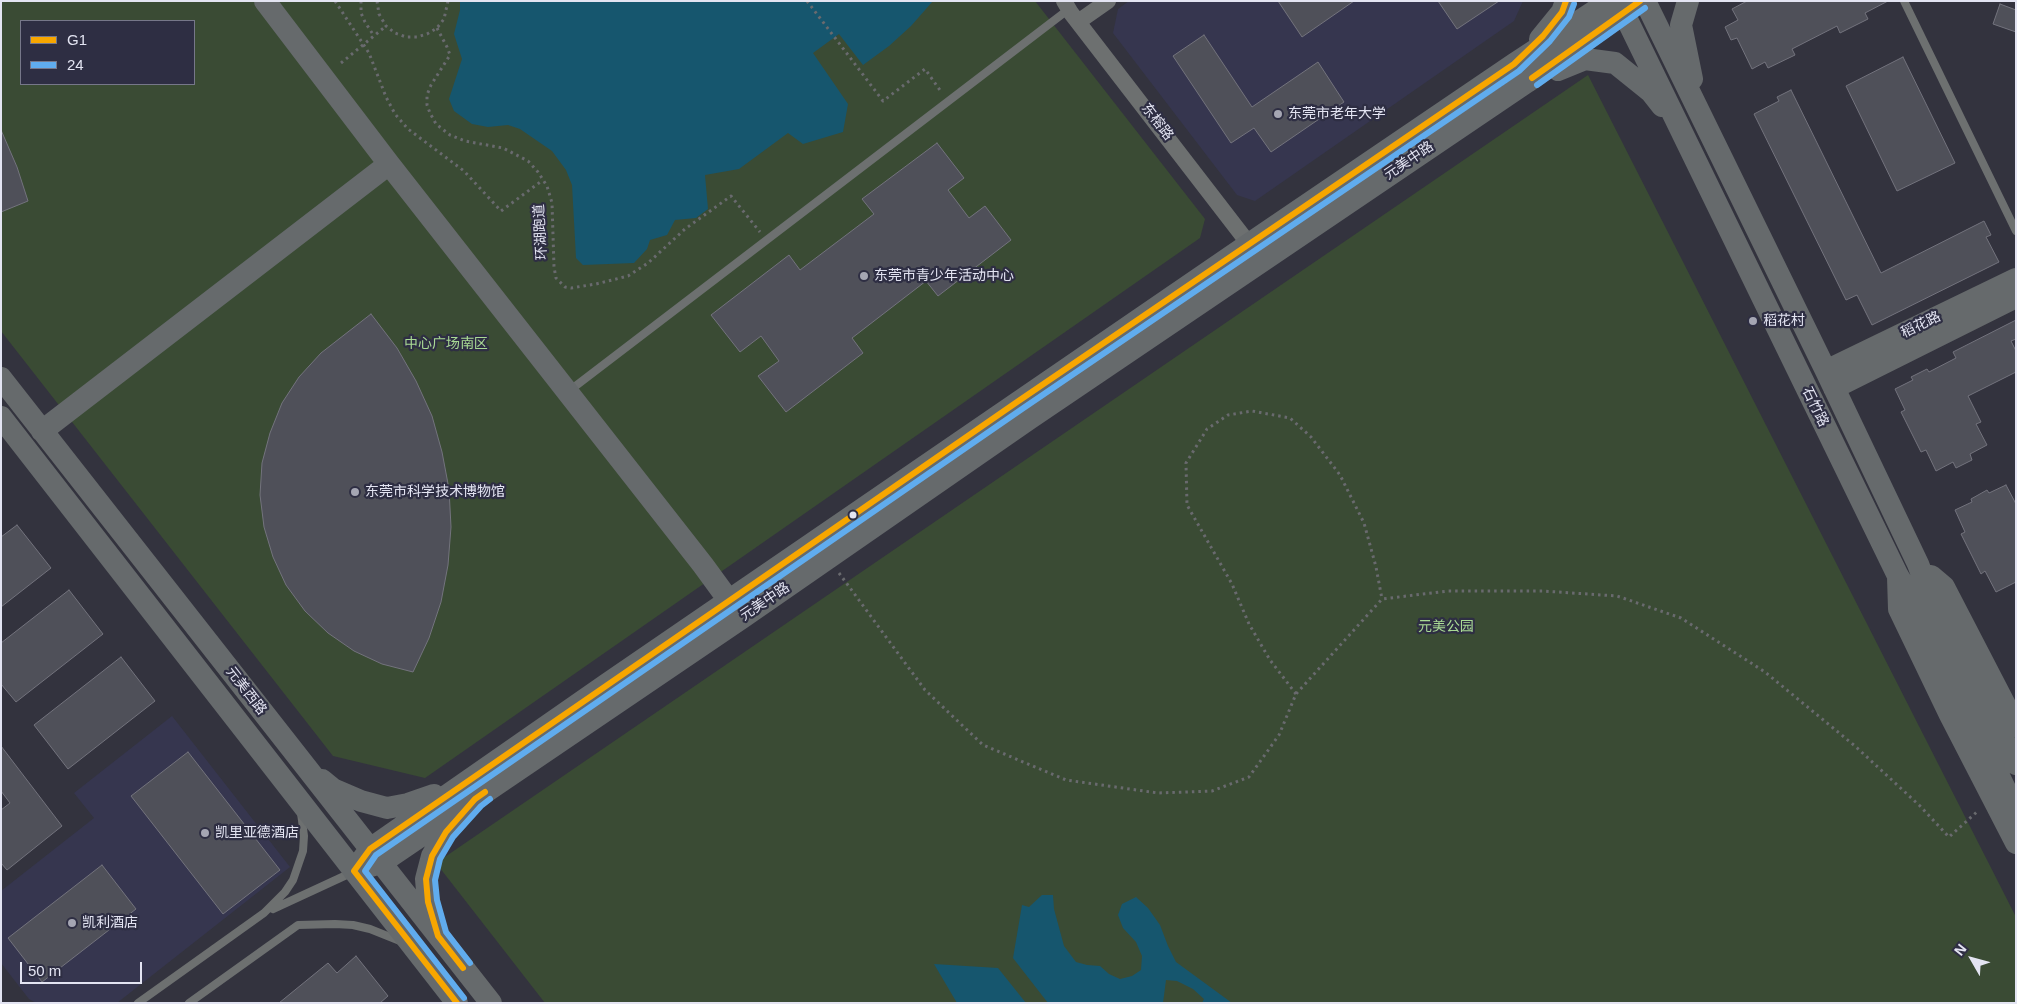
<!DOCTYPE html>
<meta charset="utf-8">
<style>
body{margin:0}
#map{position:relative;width:2017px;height:1004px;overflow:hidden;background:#33333e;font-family:Arial,sans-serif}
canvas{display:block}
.frame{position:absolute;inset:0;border:2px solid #e3e4f2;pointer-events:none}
.legend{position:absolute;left:20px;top:20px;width:175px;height:65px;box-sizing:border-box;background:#2e2e43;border:1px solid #767789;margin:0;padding:6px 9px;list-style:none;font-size:15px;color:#e3e4f2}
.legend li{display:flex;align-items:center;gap:10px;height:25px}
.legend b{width:25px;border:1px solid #767789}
.north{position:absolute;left:1947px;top:934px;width:50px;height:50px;-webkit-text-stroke:4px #2e2e43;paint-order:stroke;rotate:308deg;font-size:14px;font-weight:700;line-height:20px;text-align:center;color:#e3e4f2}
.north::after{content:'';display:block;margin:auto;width:18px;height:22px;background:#e3e4f2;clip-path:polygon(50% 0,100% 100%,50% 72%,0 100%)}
.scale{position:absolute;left:20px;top:962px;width:122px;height:22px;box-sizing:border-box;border:2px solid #e3e4f2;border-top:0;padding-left:6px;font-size:15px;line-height:18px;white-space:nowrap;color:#e3e4f2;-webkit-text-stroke:4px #2e2e43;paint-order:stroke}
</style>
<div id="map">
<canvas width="2017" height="1004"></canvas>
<div class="frame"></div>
<ul class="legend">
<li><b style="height:6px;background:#f7a600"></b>G1</li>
<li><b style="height:6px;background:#60acee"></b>24</li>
</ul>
<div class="north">N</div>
<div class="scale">50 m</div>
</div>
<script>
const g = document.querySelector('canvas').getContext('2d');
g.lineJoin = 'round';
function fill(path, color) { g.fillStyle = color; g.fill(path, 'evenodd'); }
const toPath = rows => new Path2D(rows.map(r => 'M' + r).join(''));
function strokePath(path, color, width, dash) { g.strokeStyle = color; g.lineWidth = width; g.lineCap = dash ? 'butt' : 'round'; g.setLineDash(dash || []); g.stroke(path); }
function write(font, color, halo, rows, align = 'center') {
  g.font = font + ' Arial,"Noto Sans SC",sans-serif'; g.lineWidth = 4.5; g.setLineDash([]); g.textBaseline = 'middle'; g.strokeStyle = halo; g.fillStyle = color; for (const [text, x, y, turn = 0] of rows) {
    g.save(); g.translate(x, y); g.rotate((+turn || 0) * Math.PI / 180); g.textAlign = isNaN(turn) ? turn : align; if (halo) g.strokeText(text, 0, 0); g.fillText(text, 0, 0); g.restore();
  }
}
fill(toPath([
 [1129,1,1523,1,1514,21,1255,201,1237,195,1113,33,1118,9],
 [172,716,290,867,117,1003,36,1003,29,999,1,963,1,891,94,818,74,793]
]), '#36364f');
fill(toPath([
 [1,1,1035,1,1205,219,1200,238,425,778,333,756,1,331],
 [21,21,194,21,194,84,21,84],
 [1588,75,2016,917,2016,1003,545,1003,436,863]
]), '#3a4b34');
fill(toPath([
 [460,1,933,1,911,26,889,46,863,65,839,34,813,53,848,104,843,132,803,144,788,133,739,169,705,175,708,209,696,218,675,220,667,235,650,240,647,249,634,263,583,265,576,258,572,185,566,170,552,151,520,129,508,125,488,127,472,124,454,111,449,99,462,59,454,34,460,10],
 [1042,895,1053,895,1054,909,1064,946,1076,962,1087,965,1100,966,1109,974,1120,979,1132,976,1141,970,1142,956,1136,942,1123,928,1118,915,1122,904,1136,897,1148,908,1160,925,1168,946,1176,962,1232,1003,1202,1003,1204,999,1193,989,1177,981,1166,980,1163,1003,1048,1003,1013,958,1022,905,1029,907],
 [934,964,998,968,1026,1003,957,1003]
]), '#16566e');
const building = toPath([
 [1278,1,1354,1,1302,37,1278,1],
 [1438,1,1499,1,1457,29,1438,1],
 [1747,1,1888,1,1865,13,1868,19,1840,33,1837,26,1792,49,1795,55,1768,68,1765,62,1752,69,1737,38,1731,40,1725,27,1738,20,1732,9,1747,1],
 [2000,4,2016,10,2016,32,1993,24,2000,4],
 [1204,35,1252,107,1318,62,1344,102,1271,152,1254,128,1231,143,1173,56,1204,35],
 [1903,57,1955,163,1897,191,1846,86,1903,57],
 [1791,90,1881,273,1984,221,1991,235,1986,237,1999,262,1872,325,1857,295,1846,300,1754,114,1779,101,1777,97,1791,90],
 [1,130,17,167,28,201,1,212,1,130],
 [937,143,964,178,948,190,969,218,985,206,1011,240,938,296,926,281,852,338,863,353,786,412,758,376,779,361,761,336,740,352,711,315,789,255,800,270,874,214,862,199,937,143],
 [371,314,397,348,416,381,432,416,442,452,449,489,451,527,448,565,441,602,429,638,413,672,382,664,354,651,328,633,305,611,286,585,273,557,264,527,260,495,262,463,270,433,282,403,299,377,321,353,371,314],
 [2016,320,2016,339,2011,341,2016,351,2016,372,1968,396,1981,422,1976,424,1987,445,1970,454,1972,460,1956,468,1953,462,1936,471,1926,450,1921,452,1901,412,1905,410,1895,389,1913,380,1911,377,1927,369,1929,372,1956,358,1953,352,2016,320],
 [2006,485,2016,504,2016,582,1996,592,1985,571,1981,574,1961,534,1965,532,1955,510,1972,502,1971,499,1987,490,1989,493,2006,485],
 [17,525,51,568,1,607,1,537,17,525],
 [69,590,103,634,16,702,1,684,1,643,69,590],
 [121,657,155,701,68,769,34,725,121,657],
 [1,746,62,826,7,870,1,863,1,810,10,803,1,791,1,746],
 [188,752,280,870,223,914,131,796,188,752],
 [102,865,136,909,42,982,8,938,102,865],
 [356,956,388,996,380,1003,279,1003,328,963,337,973,356,956]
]);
fill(building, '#4f5059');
strokePath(building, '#73737d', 1);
strokePath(toPath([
 [335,1,369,53,386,97,395,114,408,129,464,171,501,211,543,180],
 [361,1,361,13,365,22,374,36],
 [377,1,379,14,386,26,395,33,406,37,417,37,427,34,437,28,444,19,448,1],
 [807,1,883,101,925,69,942,93],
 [437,28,447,47,450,55,431,85,427,95,427,105,430,113,436,124,450,135,465,141,503,148,528,161,538,172,547,186,552,203,554,267,556,278,565,287,571,288,596,284,628,276,648,263,685,229,731,196,760,232],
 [341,63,386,26],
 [839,573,925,690,983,745,1066,780,1158,793,1212,791,1249,777,1279,735,1296,694,1382,599,1448,591,1543,591,1617,596,1681,618,1765,672,1855,746,1920,806,1949,837,1979,810],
 [1296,694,1270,660,1249,624,1232,584,1187,505,1186,463,1207,429,1228,415,1252,411,1290,418,1311,437,1340,475,1364,523,1376,567,1382,599]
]), '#696a6e', 3, [2.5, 4]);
strokePath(toPath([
 [1904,1,2016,231],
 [569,391,1069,9],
 [273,909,353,872],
 [138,1003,264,913,285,892,293,880,303,851,304,836,301,813],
 [189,1003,298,925,335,924,353,925,370,929,400,941]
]), '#6d7070', 8);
strokePath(toPath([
 [1064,1,1071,13,1249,244],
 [1078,22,1108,1]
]), '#6d7070', 16);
strokePath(toPath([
 [265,1,389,164,703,565,738,613],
 [1618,1,1898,576,1915,604,2016,811],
 [1645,1,1826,371,1918,564,1929,593,2016,764],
 [1688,1,1681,25,1692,79],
 [1540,39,1562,12,1566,1],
 [1558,70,1585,59,1615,63,1651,92,1662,106],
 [1826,371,2016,279],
 [1,378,491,1003],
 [1834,388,2016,297],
 [1,417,457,1003],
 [42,431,389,164],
 [1931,576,1944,587,2016,726],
 [1898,577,1899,609,1950,715,2016,843],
 [322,780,333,789,361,801,387,808,408,804,434,795],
 [354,871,381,863,742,618,1029,419,1527,82,1640,1],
 [354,871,370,849,607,684,1249,244,1514,64,1610,1],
 [435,926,428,902,426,879,432,856,446,832,458,819]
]), '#666a6c', 22);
strokePath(toPath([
 [1532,78,1640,1],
 [463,968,438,936,428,902,426,879,432,856,446,832,475,799,485,792],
 [457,1003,354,871,370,849,1017,402,1514,64,1543,36,1562,12,1566,1]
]), '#f7a600', 6);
strokePath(toPath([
 [1537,85,1645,8],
 [470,963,446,932,437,900,435,880,440,859,453,837,481,806,490,799],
 [464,998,365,871,376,855,1022,409,1519,71,1550,41,1569,17,1574,4]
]), '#60acee', 6);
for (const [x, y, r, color] of [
 [1278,114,5,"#a5a6b3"],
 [864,276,5,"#a5a6b3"],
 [1753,321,5,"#a5a6b3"],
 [355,492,5,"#a5a6b3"],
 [853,515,4.5,"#e3e4f2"],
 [205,833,5,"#a5a6b3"],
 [72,923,5,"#a5a6b3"]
]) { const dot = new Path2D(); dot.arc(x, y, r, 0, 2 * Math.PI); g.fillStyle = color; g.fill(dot); strokePath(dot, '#2e2e43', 2); }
write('14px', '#e3e4f2', '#2e2e43', [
 ["东莞市老年大学",1288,114],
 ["东莞市青少年活动中心",874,276],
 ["稻花村",1763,321],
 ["东莞市科学技术博物馆",365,492],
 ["凯里亚德酒店",215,833],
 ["凯利酒店",82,923]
], 'left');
write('14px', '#e3e4f2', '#2e2e43', [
 ["东榕路",1157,122,52],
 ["元美中路",1409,161,-34],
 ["环湖跑道",541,232,-93],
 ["稻花路",1921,325,-26],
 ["石竹路",1815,407,64],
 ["元美中路",765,602,-34],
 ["元美西路",246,691,52]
]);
write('14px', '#a9da94', '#2e2e43', [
 ["中心广场南区",446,344],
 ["元美公园",1446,627]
]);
</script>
